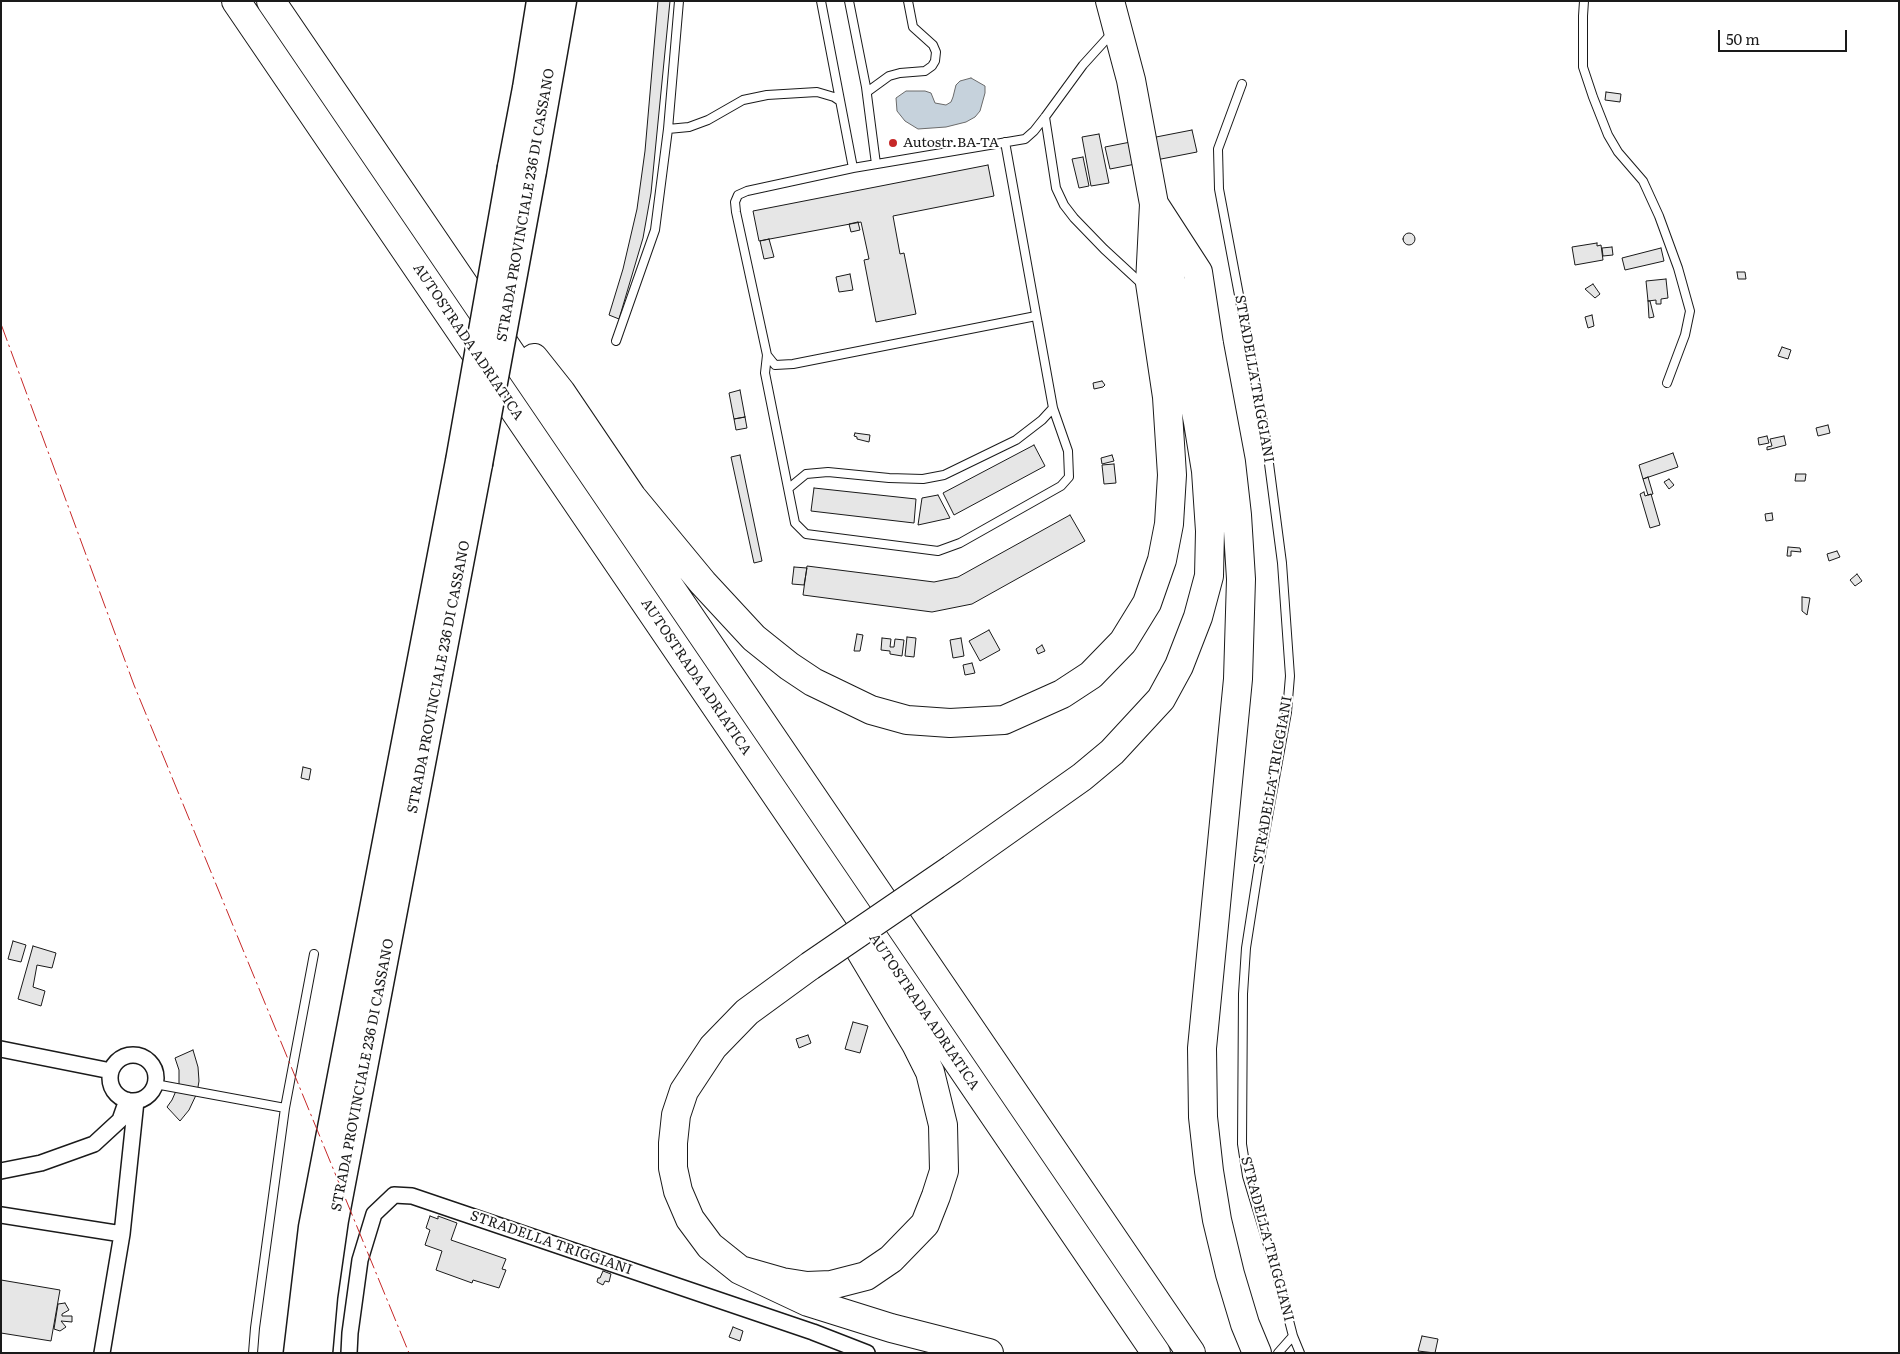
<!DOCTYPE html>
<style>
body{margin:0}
#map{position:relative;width:1900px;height:1354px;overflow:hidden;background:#fff;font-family:Literata,serif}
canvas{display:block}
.frame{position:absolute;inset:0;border:2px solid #1a1a1a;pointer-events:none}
.scale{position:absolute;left:1718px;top:30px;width:129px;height:22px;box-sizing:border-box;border:2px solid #1a1a1a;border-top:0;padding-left:6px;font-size:15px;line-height:18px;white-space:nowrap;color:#1a1a1a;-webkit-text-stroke:4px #fff;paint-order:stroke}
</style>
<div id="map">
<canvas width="1900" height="1354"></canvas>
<div class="frame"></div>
<div class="scale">50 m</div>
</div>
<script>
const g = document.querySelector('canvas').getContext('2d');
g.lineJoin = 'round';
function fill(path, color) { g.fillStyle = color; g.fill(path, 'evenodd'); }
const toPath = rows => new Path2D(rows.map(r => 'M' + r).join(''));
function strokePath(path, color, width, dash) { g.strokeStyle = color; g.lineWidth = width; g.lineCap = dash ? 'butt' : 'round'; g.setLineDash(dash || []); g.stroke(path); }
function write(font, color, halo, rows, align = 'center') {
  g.font = font + ' Literata,serif'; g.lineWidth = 4; g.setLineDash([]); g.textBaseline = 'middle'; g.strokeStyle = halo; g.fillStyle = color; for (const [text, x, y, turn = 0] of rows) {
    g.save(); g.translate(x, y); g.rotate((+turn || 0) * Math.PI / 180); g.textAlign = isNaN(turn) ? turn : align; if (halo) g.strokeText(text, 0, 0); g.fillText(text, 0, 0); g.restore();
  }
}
const water = toPath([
 [971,78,985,86,985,93,980,111,975,117,966,122,946,127,918,129,905,121,897,111,896,98,906,91,925,91,931,93,935,103,946,105,951,102,953,97,956,85,960,81,971,78]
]);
fill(water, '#c6d2dc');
strokePath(water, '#6a6a6a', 1);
const building = toPath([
 [658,1,670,1,651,193,643,238,619,319,609,315,623,269,637,209,645,151,658,1],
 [1606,92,1621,94,1620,102,1605,100,1606,92],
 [1192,130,1197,152,1110,169,1105,147,1192,130],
 [1099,134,1109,183,1091,186,1082,137,1099,134],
 [1083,157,1089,186,1079,188,1072,159,1083,157],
 [988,165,994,196,893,216,900,254,904,253,916,314,876,322,864,260,869,259,861,222,759,241,753,211,988,165],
 [858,222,860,230,851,232,849,224,858,222],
 '1403 239a6 6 0 1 1 12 0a6 6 0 1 1-12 0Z',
 [769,239,774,257,764,259,760,241,769,239],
 [1597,243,1597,246,1601,245,1603,260,1575,265,1572,247,1597,243],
 [1612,247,1613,255,1603,256,1602,248,1612,247],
 [1661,248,1664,261,1625,270,1622,258,1661,248],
 [1737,272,1745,272,1746,279,1738,279,1737,272],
 [850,274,853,290,839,292,836,277,850,274],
 [1666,279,1668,298,1661,299,1661,304,1656,304,1656,300,1648,301,1646,281,1666,279],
 [1593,284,1600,294,1595,298,1585,289,1593,284],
 [1648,301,1650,301,1654,317,1649,318,1648,301],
 [1592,315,1594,326,1588,328,1585,317,1592,315],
 [1782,347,1791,350,1788,359,1778,356,1782,347],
 [1102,381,1105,385,1103,387,1094,389,1093,383,1102,381],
 [740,390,745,417,734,419,729,393,740,390],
 [745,417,747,428,736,430,734,419,745,417],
 [1828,425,1830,433,1818,436,1816,428,1828,425],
 [855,433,870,435,869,442,857,439,857,437,854,436,855,433],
 [1767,436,1769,443,1759,445,1758,438,1767,436],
 [1784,436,1786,445,1767,450,1767,447,1772,446,1770,439,1784,436],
 [1034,445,1045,466,954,515,943,493,1034,445],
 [1673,453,1678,467,1643,479,1639,465,1673,453],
 [740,455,762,561,754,563,731,457,740,455],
 [1112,455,1114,461,1102,464,1101,458,1112,455],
 [1114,464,1116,483,1104,484,1102,465,1114,464],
 [1796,474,1806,474,1805,481,1795,481,1796,474],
 [1648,477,1653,494,1648,495,1643,479,1648,477],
 [1669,479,1674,485,1669,489,1664,482,1669,479],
 [814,488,916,499,914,523,811,511,814,488],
 [1644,492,1645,496,1651,494,1660,525,1650,528,1640,494,1644,492],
 [938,495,950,518,918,525,922,498,938,495],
 [1772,513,1773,520,1766,521,1765,514,1772,513],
 [1070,515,1085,541,972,604,932,612,803,595,807,566,934,582,958,577,1070,515],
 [1788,547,1800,548,1801,552,1791,551,1791,556,1787,556,1788,547],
 [1837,551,1840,557,1829,561,1827,554,1837,551],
 [794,567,807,568,804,585,792,584,794,567],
 [1857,574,1862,581,1855,586,1850,580,1857,574],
 [1802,597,1810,598,1807,615,1802,611,1802,597],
 [989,630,1000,650,980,661,969,641,989,630],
 [857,634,863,635,860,651,854,651,857,634],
 [907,637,916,638,914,657,905,656,907,637],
 [882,638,891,639,890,647,894,647,895,639,904,640,902,656,890,654,890,651,881,650,882,638],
 [961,638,964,656,953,658,950,640,961,638],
 [1042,645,1045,651,1038,654,1036,649,1042,645],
 [972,663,975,673,965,675,963,665,972,663],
 [303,767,311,769,309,780,301,778,303,767],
 [13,941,26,945,21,962,8,959,13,941],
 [33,946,56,953,52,968,37,965,33,987,45,991,41,1006,18,999,33,946],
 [853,1022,868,1026,860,1053,845,1049,853,1022],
 [808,1035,811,1043,799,1048,796,1039,808,1035],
 [193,1050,198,1067,199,1081,197,1093,189,1110,180,1121,167,1107,172,1100,179,1084,179,1070,175,1058,193,1050],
 [430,1216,438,1219,438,1216,457,1223,451,1240,506,1259,502,1269,506,1270,499,1288,473,1280,472,1283,436,1270,442,1251,425,1245,430,1230,426,1228,430,1216],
 [603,1271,611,1274,609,1282,605,1281,603,1285,597,1282,598,1278,600,1278,603,1271],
 [1,1280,60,1290,51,1341,1,1333,1,1280],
 [65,1303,69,1310,62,1314,62,1316,72,1316,72,1322,61,1321,66,1327,60,1331,54,1329,58,1304,65,1303],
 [733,1327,743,1331,740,1341,729,1337,733,1327],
 [1422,1336,1438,1339,1435,1353,1418,1351,1422,1336]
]);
fill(building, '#e6e6e6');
strokePath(building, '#1a1a1a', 1);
const service = toPath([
 [821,1,853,168],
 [849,1,866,87,876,164],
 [1584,1,1583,16,1583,67,1593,97,1608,135,1618,152,1643,181,1659,216,1678,268,1690,311,1685,335,1667,383],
 [1242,84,1218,149,1219,189,1265,433,1282,563,1290,676,1287,712,1258,871,1246,948,1243,994,1242,1144,1247,1176,1278,1278,1293,1336,1278,1353],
 [867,92,889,76,900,73,925,71,932,66,935,61,936,52,933,45,913,27,908,1],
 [1045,117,1056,188,1064,205,1074,218,1104,249,1143,285],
 [668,129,689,127,708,120,743,100,767,95,817,92,834,97,840,101],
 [1005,142,1053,408,1068,451,1069,477,1061,486,960,543,938,551,806,534,795,523,765,373,767,355,736,212,735,202,738,195,747,191,853,168,1025,139,1034,131,1045,117,1083,65,1112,33],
 [616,341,655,230,668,129,679,1],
 [767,355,775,365,793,364,1036,316],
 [789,488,806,474,828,472,889,478,923,479,944,475,1016,440,1042,420,1053,408],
 [155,1084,285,1108],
 [1293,1336,1300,1353],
 [253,1353,255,1328,285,1108,314,954]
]);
const minor = toPath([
 [1,1049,111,1071],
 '110 1078a23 23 0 1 1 46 0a23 23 0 1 1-46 0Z',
 [1,1171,41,1163,94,1144,120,1120,127,1100],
 [1,1215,122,1234,102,1353],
 [122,1234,136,1101],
 [349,1353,350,1333,360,1260,374,1214,394,1195,412,1196,813,1332,867,1353]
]);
const trunk = toPath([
 [511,167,526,88,540,1],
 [533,171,563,1],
 [297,1353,312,1227,459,461],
 [319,1353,324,1297,335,1220,479,464]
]);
const motorway = toPath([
 [236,1,1156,1353],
 [271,1,1191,1353],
 [1154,204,1198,272,1209,344,1231,462,1237,515,1241,579,1238,679,1202,1048,1203,1117,1209,1171,1217,1220,1230,1274,1245,1324,1257,1353],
 [534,358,561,392,632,497,703,583,754,638,789,666,813,682,871,710,907,720,950,723,1004,720,1062,694,1091,675,1123,642,1147,603,1162,560,1169,524,1172,475,1167,397,1150,283,1154,204],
 [952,869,1082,777,1112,752,1161,699,1179,666,1198,617,1209,576,1210,531,1206,471,1198,422,1171,281,1154,204,1131,80,1110,1],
 [810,966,747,1012,713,1047,684,1091,676,1115,673,1143,673,1168,678,1191,690,1219,710,1246,740,1270,808,1302,891,1328,989,1353],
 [740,1270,782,1282,807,1286,831,1285,866,1276,891,1259,925,1224,936,1196,944,1171,943,1125,930,1072,916,1044,854,940]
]);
strokePath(service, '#1a1a1a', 10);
strokePath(minor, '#1a1a1a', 18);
strokePath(trunk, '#1a1a1a', 29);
strokePath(motorway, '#1a1a1a', 30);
strokePath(service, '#fff', 8);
strokePath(minor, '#fff', 15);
strokePath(trunk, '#fff', 26);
strokePath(motorway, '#fff', 28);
const trunkBridge = toPath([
 [459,461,511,167],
 [479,464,533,171]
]);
const motorwayBridge = toPath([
 [810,966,952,869]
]);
strokePath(trunkBridge, '#1a1a1a', 29, []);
strokePath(motorwayBridge, '#1a1a1a', 30, []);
strokePath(trunkBridge, '#fff', 26);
strokePath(motorwayBridge, '#fff', 28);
strokePath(toPath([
 [1,324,134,685,409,1353]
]), '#c62828', 1, [18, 4, 2.5, 4]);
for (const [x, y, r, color] of [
 [893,143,5,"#c62828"]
]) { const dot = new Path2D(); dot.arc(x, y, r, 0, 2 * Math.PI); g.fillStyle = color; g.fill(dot); strokePath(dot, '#fff', 2); }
write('14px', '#1a1a1a', '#fff', [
 ["Autostr.BA-TA",903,143]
], 'left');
write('14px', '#1a1a1a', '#fff', [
 ["STRADA PROVINCIALE 236 DI CASSANO",526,205,-80],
 ["AUTOSTRADA ADRIATICA",468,342,56],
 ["STRADELLA TRIGGIANI",1254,379,80],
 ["STRADA PROVINCIALE 236 DI CASSANO",439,677,-79],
 ["AUTOSTRADA ADRIATICA",696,677,56],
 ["STRADELLA TRIGGIANI",1273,780,-80],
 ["AUTOSTRADA ADRIATICA",924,1012,56],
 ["STRADA PROVINCIALE 236 DI CASSANO",363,1075,-79],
 ["STRADELLA TRIGGIANI",1267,1239,75],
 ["STRADELLA TRIGGIANI",551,1243,19]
]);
</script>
